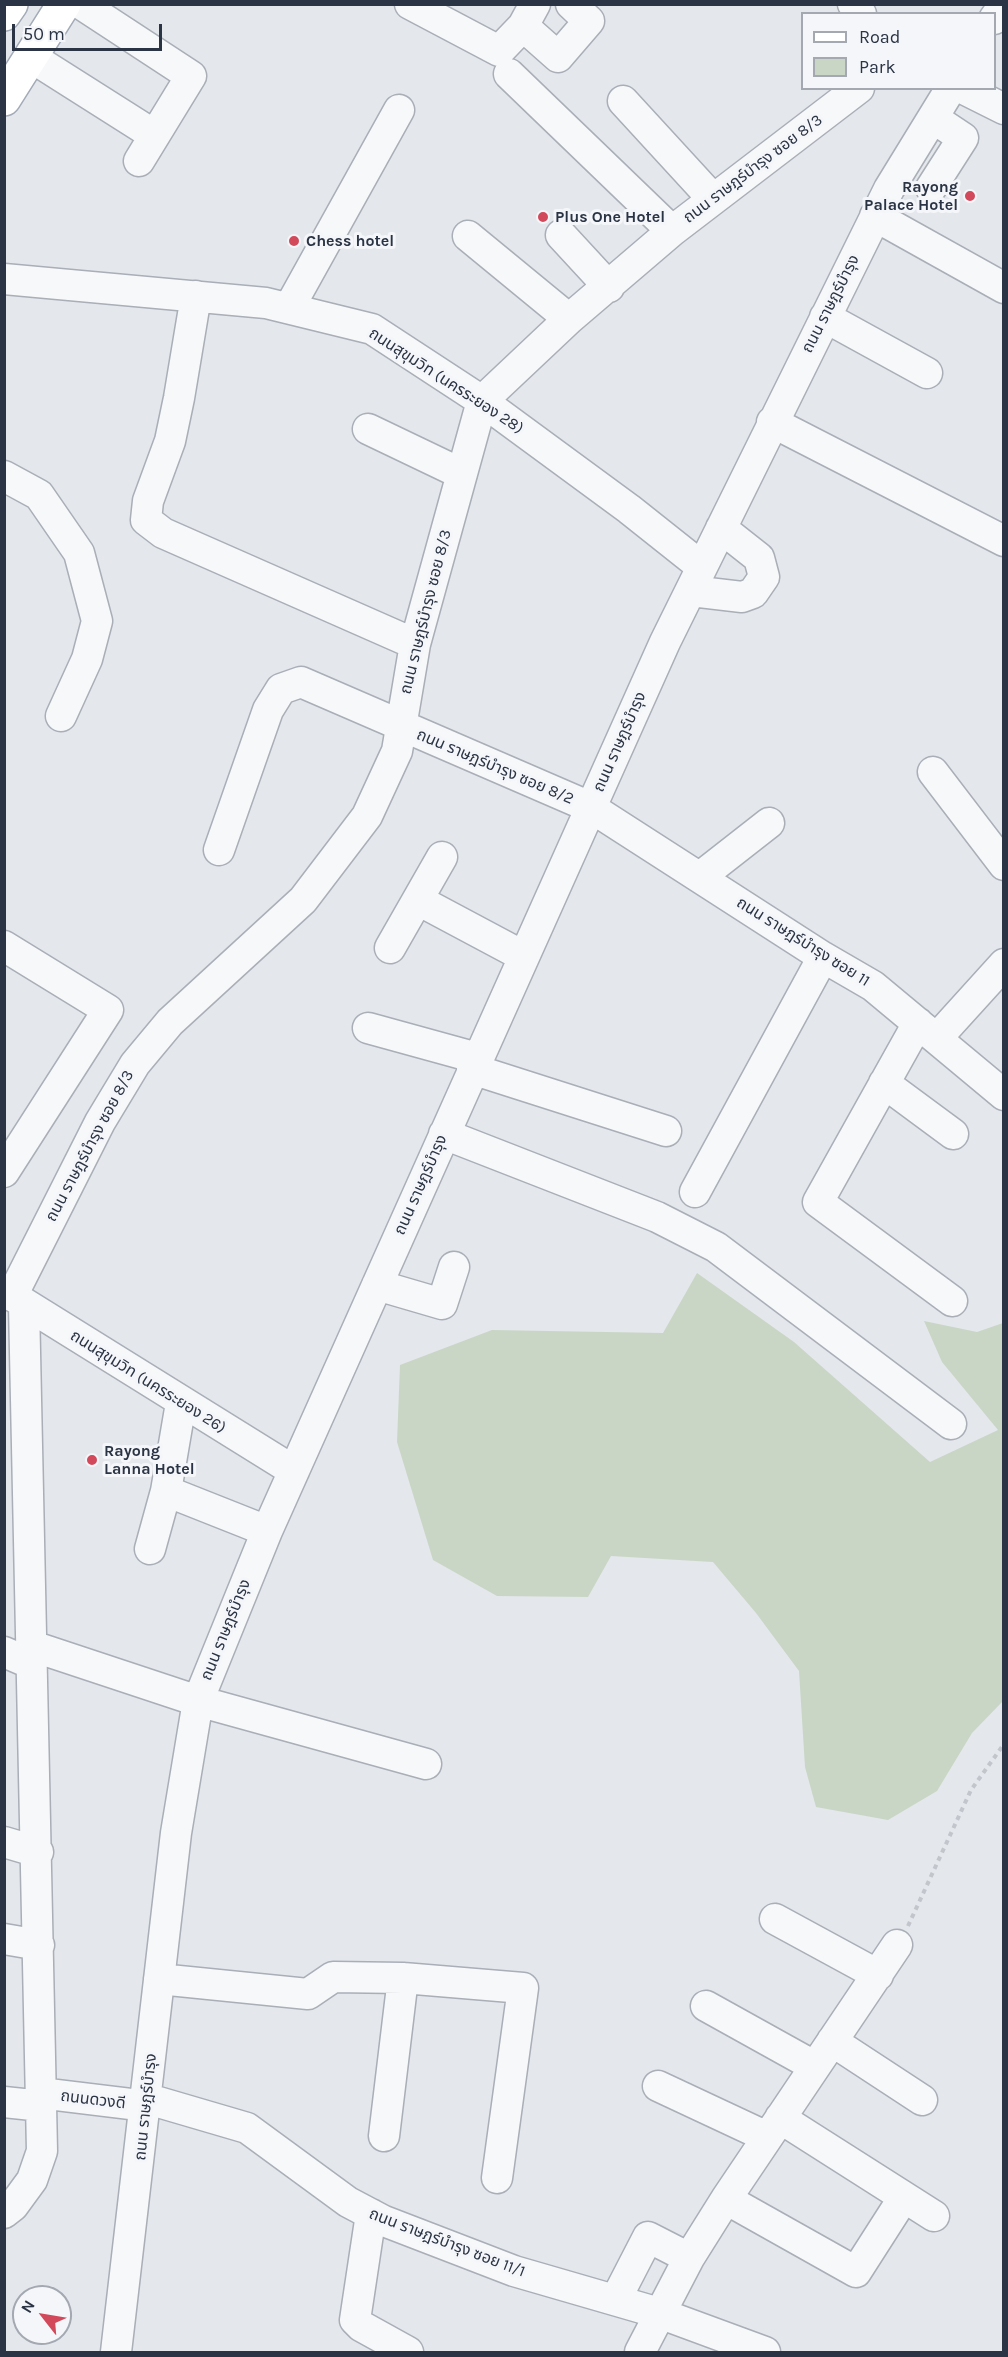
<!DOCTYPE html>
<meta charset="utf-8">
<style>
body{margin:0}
#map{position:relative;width:1008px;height:2357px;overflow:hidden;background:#e4e7ec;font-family:Karla,sans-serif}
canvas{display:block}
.frame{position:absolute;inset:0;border:6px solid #2b3445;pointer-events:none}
.legend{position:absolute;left:801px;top:12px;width:195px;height:78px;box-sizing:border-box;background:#f4f6f9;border:2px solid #a4a8b1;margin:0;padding:8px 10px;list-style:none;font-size:18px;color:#2b3445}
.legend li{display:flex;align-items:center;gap:12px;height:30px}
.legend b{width:30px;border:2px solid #a4a8b1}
.north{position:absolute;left:12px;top:2285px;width:60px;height:60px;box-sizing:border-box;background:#f4f6f9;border:2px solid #a4a8b1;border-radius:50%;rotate:301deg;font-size:16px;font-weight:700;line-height:24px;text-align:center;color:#2b3445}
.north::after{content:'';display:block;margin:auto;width:21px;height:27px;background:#d1495b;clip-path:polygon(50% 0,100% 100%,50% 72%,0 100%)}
.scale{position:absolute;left:12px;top:24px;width:150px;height:27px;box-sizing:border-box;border:3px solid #2b3445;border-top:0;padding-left:8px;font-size:18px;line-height:21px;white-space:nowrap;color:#2b3445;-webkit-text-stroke:4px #f4f6f9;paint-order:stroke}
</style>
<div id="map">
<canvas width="1008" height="2357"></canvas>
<div class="frame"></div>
<ul class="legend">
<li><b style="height:8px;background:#fff"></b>Road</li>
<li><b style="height:16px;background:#c9d6c5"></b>Park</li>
</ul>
<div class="north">N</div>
<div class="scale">50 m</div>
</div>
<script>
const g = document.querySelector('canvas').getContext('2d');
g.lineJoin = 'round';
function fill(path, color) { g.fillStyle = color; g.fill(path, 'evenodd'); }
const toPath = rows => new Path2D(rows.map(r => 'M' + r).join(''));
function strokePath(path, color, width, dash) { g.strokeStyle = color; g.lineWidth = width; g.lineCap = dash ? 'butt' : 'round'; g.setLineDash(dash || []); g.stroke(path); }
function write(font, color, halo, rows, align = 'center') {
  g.font = font + ' Karla,"Noto Sans Thai",sans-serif'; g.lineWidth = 6; g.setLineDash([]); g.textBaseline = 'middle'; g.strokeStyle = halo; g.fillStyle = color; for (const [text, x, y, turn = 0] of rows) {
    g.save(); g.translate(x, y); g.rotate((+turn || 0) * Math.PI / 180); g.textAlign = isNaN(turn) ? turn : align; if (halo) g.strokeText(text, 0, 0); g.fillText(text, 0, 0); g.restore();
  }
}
fill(toPath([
 [697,1273,794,1342,930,1462,998,1430,942,1362,924,1321,977,1332,1003,1323,1003,1701,972,1733,937,1791,888,1820,816,1807,805,1767,799,1671,756,1613,713,1562,611,1556,588,1597,497,1596,433,1560,397,1442,400,1365,492,1330,663,1333]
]), '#c9d6c5');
const minor = toPath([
 [81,4,191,76,139,161],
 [410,4,499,51,523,26,535,4],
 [853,4,861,14],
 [994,19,1004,5],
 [523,26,558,57,589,21,571,4],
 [31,57,154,135],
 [509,74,672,231],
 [962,88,1004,109],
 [623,101,713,199],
 [931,188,963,138,933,118],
 [875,216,1004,288],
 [561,235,609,287],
 [468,236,569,319],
 [4,279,266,303,372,329,482,401,629,509,702,567],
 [196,296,179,398,170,441,148,501,146,520,163,533,415,644],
 [289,308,399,110],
 [825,317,927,373],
 [772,422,1004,541],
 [368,429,462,474],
 [4,476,39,495,79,553,97,621,87,659,61,716],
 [691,591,742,597,753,593,764,577,759,558,721,528],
 [933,772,1004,865],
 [219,850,268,710,281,689,301,682,590,807,823,957,873,986,1004,1095],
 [700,877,769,823],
 [418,900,523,956],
 [4,946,108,1010,4,1172],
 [390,948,442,857],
 [918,1023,818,1202,952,1301],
 [368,1028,477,1058],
 [937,1038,1004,964],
 [472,1069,666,1131],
 [884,1083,953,1134],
 [444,1134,657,1217,716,1247,951,1424],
 [695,1192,823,957],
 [377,1285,442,1304,454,1267],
 [11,1295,294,1471],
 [12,1296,100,1122,135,1064,170,1022,303,900,367,816,397,751,415,644,482,401,569,319,672,231,859,88],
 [166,1491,267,1531],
 [150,1549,166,1491,181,1403],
 [32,1646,198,1701,426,1764],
 [4,1652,32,1664],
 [4,1842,38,1852],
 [775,1919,878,1975],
 [4,1939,39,1945],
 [159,1979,308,1994,333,1977,403,1978,523,1988,497,2178],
 [706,2006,814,2066],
 [832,2041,922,2100],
 [658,2086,767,2137],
 [40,2093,147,2106],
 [148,2099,247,2128,348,2202,384,2221,514,2271,659,2313,765,2352],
 [4,2102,42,2106],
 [780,2118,934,2216],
 [384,2136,403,1978],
 [726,2199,856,2272,904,2197],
 [4,2213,13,2206,32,2180,42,2151,24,1305],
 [371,2214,355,2320,361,2326,408,2352],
 [616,2299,648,2237,689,2258],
 [116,2352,176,1833,198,1701,267,1531,665,642,889,189,951,88],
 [640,2352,689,2258,726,2199,897,1945]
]);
const major = toPath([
 [4,14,11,4],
 [4,99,64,4]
]);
strokePath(minor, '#a9aeb7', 33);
strokePath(major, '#a3abb8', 36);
strokePath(toPath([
 [908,1926,971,1790,1004,1744]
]), '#c2c5cb', 4, [4.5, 4.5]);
strokePath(minor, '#f7f8fa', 30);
strokePath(major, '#fff', 33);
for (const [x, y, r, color] of [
 [970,196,6,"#d1495b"],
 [543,217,6,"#d1495b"],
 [294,241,6,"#d1495b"],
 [92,1460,6,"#d1495b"]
]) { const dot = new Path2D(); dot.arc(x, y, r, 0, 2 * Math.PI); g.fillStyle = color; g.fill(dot); strokePath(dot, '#f4f6f9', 2); }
write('16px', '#2b3445', '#f4f6f9', [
 ["ถนน ราษฎร์บำรุง ซอย 8/3",753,169,-37],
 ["ถนน ราษฎร์บำรุง",831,304,-63],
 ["ถนนสุขุมวิท (นครระยอง 28)",446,381,33],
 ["ถนน ราษฎร์บำรุง ซอย 8/3",426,612,-76],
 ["ถนน ราษฎร์บำรุง",620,742,-66],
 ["ถนน ราษฎร์บำรุง ซอย 8/2",495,767,23],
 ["ถนน ราษฎร์บำรุง ซอย 11",803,942,32],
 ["ถนน ราษฎร์บำรุง ซอย 8/3",90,1146,-62],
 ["ถนน ราษฎร์บำรุง",421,1185,-66],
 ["ถนนสุขุมวิท (นครระยอง 26)",148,1382,32],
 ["ถนน ราษฎร์บำรุง",226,1630,-68],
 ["ถนนดวงดี",93,2100,7],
 ["ถนน ราษฎร์บำรุง",146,2107,-84],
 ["ถนน ราษฎร์บำรุง ซอย 11/1",447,2243,21]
]);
write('bold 16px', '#2b3445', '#f4f6f9', [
 ["Rayong",958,187,"right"],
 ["Palace Hotel",958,205,"right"],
 ["Plus One Hotel",555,217],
 ["Chess hotel",306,241],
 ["Rayong",104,1451],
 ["Lanna Hotel",104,1469]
], 'left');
</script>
